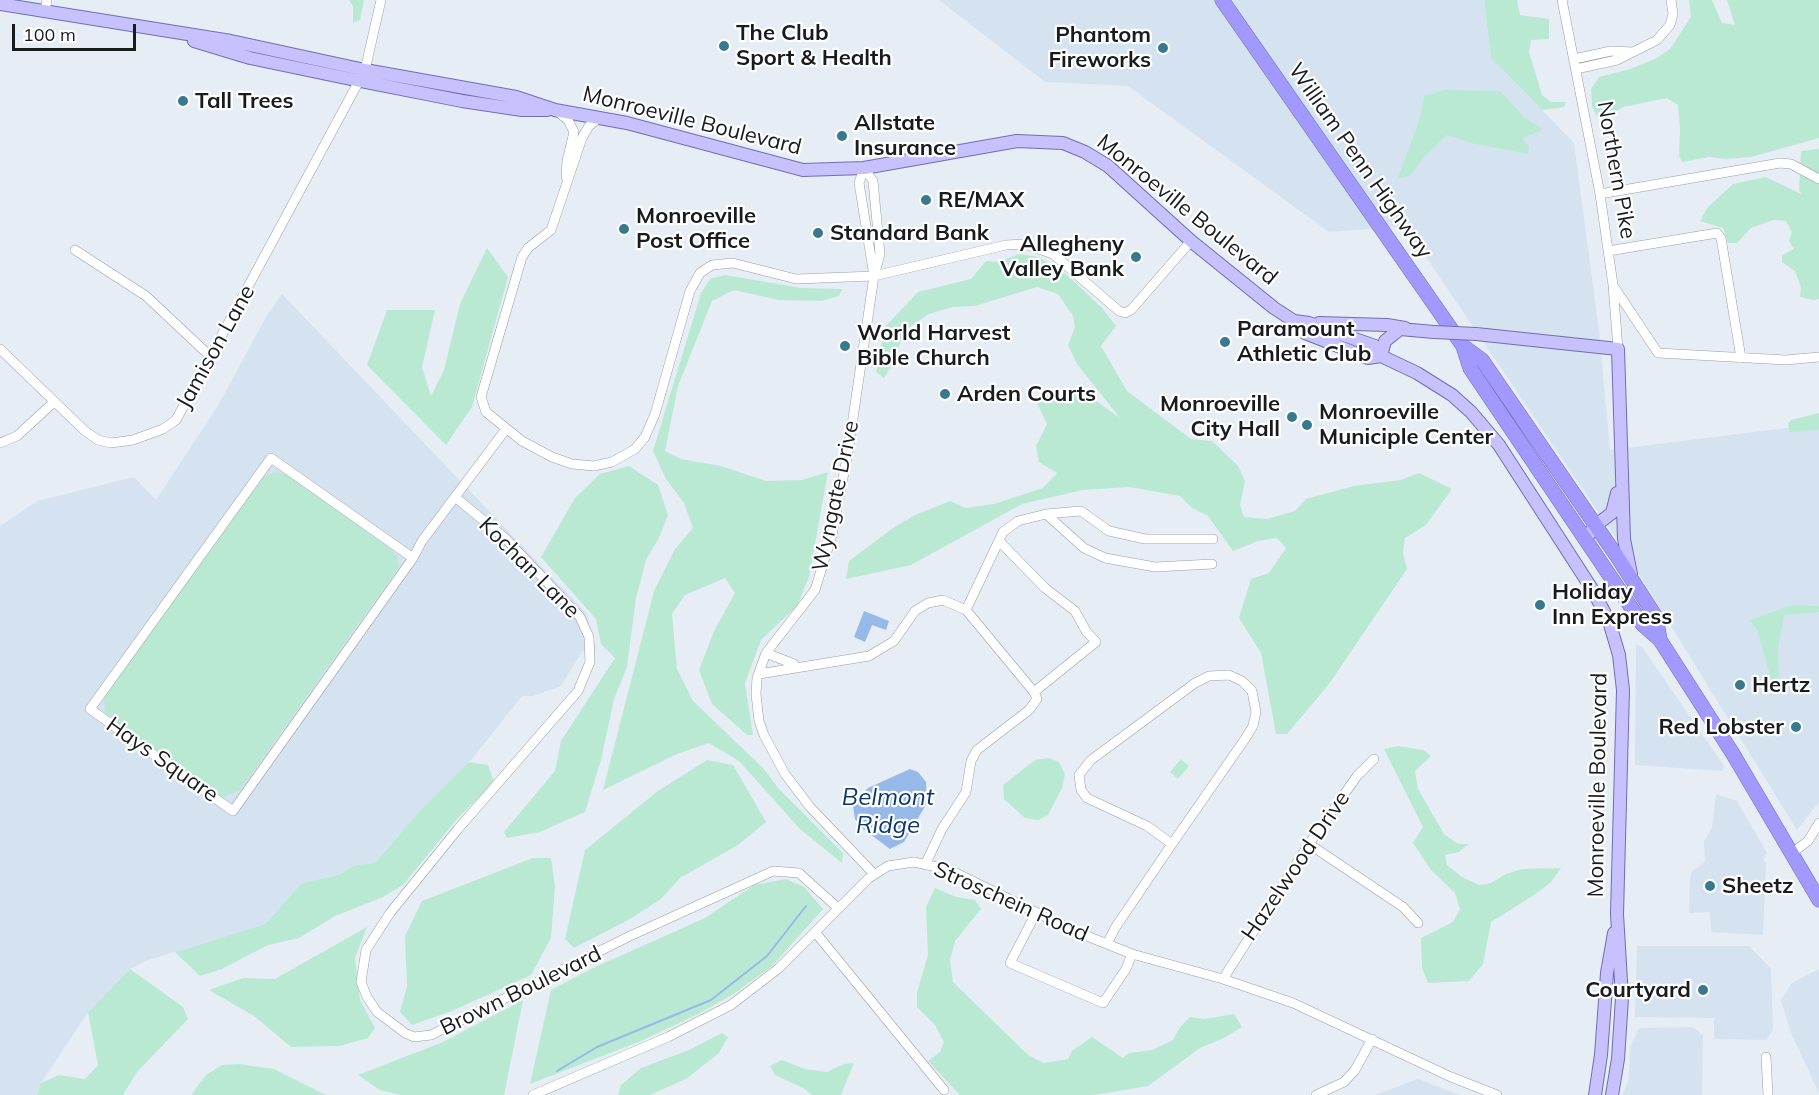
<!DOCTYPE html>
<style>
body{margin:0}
#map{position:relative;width:1819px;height:1095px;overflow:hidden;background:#e6edf4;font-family:Mulish,sans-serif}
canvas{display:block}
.scale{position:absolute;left:12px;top:24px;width:124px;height:27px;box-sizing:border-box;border:3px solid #191b1e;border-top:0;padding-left:8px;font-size:18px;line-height:21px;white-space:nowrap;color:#191b1e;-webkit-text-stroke:4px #fff;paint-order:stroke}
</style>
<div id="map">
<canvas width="1819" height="1095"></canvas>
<div class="scale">100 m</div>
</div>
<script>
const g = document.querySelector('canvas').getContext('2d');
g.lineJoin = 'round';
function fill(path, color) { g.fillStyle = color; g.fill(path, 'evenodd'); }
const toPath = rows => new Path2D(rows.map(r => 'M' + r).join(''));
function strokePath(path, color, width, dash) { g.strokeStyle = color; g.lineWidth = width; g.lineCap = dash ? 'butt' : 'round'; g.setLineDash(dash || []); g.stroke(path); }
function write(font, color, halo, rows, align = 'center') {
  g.font = font + ' Mulish,sans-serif'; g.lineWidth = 4.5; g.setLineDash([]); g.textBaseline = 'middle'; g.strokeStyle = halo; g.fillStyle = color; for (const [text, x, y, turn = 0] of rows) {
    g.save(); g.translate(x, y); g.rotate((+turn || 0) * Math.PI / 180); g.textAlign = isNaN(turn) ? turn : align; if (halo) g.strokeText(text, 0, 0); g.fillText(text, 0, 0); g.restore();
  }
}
fill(toPath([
 [939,0,1484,0,1491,58,1574,143,1599,331,1610,450,1819,424,1819,802,1797,830,1626,553,1405,226,1329,232,1128,86,1045,82],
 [282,294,587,614,596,649,582,651,561,686,533,696,522,696,459,775,417,814,375,863,355,865,338,875,302,883,265,924,148,960,130,969,88,1012,41,1083,37,1095,0,1095,0,526,38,501,134,477,156,500,219,404,266,317],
 [1636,644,1642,647,1724,766,1722,771,1635,765],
 [1716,794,1737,801,1767,853,1763,858,1766,863,1763,935,1711,932,1710,912,1689,913,1690,880,1692,871,1705,862,1704,841,1712,828],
 [1637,946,1749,946,1771,969,1773,1030,1766,1040,1714,1039,1714,1018,1635,1017],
 [1819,969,1819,1093,1791,1033,1781,1000,1792,983],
 [1693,1027,1703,1035,1702,1095,1622,1095,1629,1080,1630,1048,1639,1028],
 [1418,1079,1460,1095,1375,1095]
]), '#d5e2f0');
fill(toPath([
 [349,0,364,0,360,20,353,23,353,6],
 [1484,0,1517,0,1520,15,1549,19,1549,39,1531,40,1529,52,1542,95,1551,102,1566,102,1564,107,1542,110,1491,58],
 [1689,0,1712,0,1722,23,1735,25,1727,0,1819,0,1819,138,1751,157,1726,159,1709,157,1682,162,1679,156,1680,129,1678,105,1667,98,1623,107,1608,116,1597,117,1592,106,1591,89,1599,77,1630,69,1655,59,1670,49,1691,17],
 [1445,90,1500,91,1525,118,1543,129,1522,139,1529,146,1528,154,1471,143,1447,135,1420,161,1411,176,1398,178,1420,118,1424,96],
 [1819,149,1819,299,1813,300,1800,297,1801,287,1795,271,1782,262,1782,255,1794,249,1789,241,1792,232,1786,221,1773,220,1751,228,1737,243,1728,243,1723,228,1700,221,1707,208,1733,184,1766,177,1803,195,1799,191,1801,151],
 [487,248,508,277,472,407,446,445,367,365,387,310,435,310,422,367,431,396,444,370,460,304],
 [1019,254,1039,257,1067,275,1102,308,1116,326,1101,346,1127,391,1191,439,1212,441,1238,466,1245,481,1240,505,1244,517,1267,519,1295,511,1306,499,1354,486,1401,480,1419,473,1452,489,1426,525,1405,538,1403,553,1407,569,1329,684,1287,734,1276,734,1261,653,1239,618,1251,579,1269,573,1286,548,1277,538,1258,541,1233,551,1208,516,1192,508,1180,496,1129,487,1083,490,1022,504,911,565,846,579,849,561,893,528,915,515,950,501,966,508,994,504,1043,488,1057,473,1039,462,1036,446,1047,424,1035,399,1065,389,1089,396,1120,418,1077,364,1068,345,1075,327,1073,316,1058,294,1037,287,975,306,952,307,929,314,904,331,894,362,884,378,876,372,885,327,918,292,971,279,986,261,999,262],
 [725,275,802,288,842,289,839,296,821,301,779,300,734,290,712,301,678,386,665,451,681,459,721,466,766,481,802,480,828,472,809,577,797,606,761,640,745,683,753,735,747,735,712,704,699,670,714,631,735,593,725,578,685,595,672,614,677,669,693,701,763,768,779,789,843,853,842,863,800,829,739,761,709,743,677,754,603,790,654,591,675,549,693,528,684,503,666,479,653,451,701,293,710,279],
 [1819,413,1819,430,1790,432,1788,424,1791,420],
 [629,466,658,485,668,515,660,536,646,560,636,598,627,667,614,699,601,760,585,812,540,832,507,838,504,832,555,771,561,741,615,658,601,644,596,619,541,557,575,498,600,474],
 [274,472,286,474,389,548,397,556,399,567,240,790,223,798,109,718,105,712,104,696,262,478],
 [1793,605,1819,606,1819,612,1784,615,1778,648,1779,676,1772,683,1758,632,1750,620],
 [1398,746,1423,750,1431,756,1415,771,1418,789,1444,834,1458,844,1469,844,1459,852,1445,855,1447,865,1462,877,1479,885,1491,883,1506,874,1522,869,1561,868,1551,882,1534,895,1491,922,1483,964,1469,981,1428,983,1422,968,1421,938,1453,922,1460,909,1455,893,1431,870,1413,843,1423,827,1384,749],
 [1049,758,1059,762,1065,774,1062,788,1048,815,1038,820,1025,818,1004,799,1003,785,1035,760],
 [1181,759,1189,766,1178,779,1170,772],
 [707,760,733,765,766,822,738,845,680,878,661,899,630,919,574,948,565,939,585,850,658,791],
 [469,762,488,765,494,782,457,819,403,885,381,898,335,916,299,938,268,945,222,969,200,976,175,952,265,924,302,883,338,875,355,865,375,863,417,814],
 [533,858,551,858,555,886,551,938,531,975,452,1011,412,1025,400,1012,407,986,405,936,422,901],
 [786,879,804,887,823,909,772,966,732,995,698,1014,641,1041,530,1084,551,990,591,969,705,918,754,885],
 [935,888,956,897,975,900,981,909,955,941,950,960,953,982,1028,1055,1044,1063,1068,1059,1072,1051,1092,1037,1123,1058,1129,1053,1152,1050,1173,1040,1180,1027,1190,1017,1205,1019,1234,1014,1242,1027,1224,1038,1200,1048,1148,1086,1094,1095,960,1095,928,1061,940,1052,944,1042,935,1025,917,1007,917,992,928,955,926,907],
 [367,927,355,958,360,1000,375,1028,368,1038,339,1046,291,1047,254,1016,209,990,243,978,275,979],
 [130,969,183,1007,188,1019,137,1072,123,1095,37,1095,41,1083,59,1075,85,1079,98,1065,88,1012],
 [523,1000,504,1095,400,1095,380,1090,358,1075,443,1042],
 [722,1033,728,1037,719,1053,686,1079,650,1095,618,1095,621,1085,641,1068,689,1050],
 [782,1060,805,1069,827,1072,844,1064,854,1063,841,1095,812,1095,805,1089,775,1075,770,1066],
 [239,1064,274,1069,326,1095,191,1095,206,1075,222,1065]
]), '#bae9d3');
fill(toPath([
 [864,611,889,621,886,630,872,625,865,642,854,637],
 [910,769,918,772,926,782,927,803,904,842,890,849,862,828,855,819,853,806,856,799,868,788]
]), '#97b9ea');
strokePath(toPath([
 [557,1071,597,1047,711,1000,767,956,806,906]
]), '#97b9ea', 2);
const minor = toPath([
 [1562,0,1600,194,1613,285,1618,349],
 [45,10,47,0],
 [1574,59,1611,51,1633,52],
 [1576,69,1617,60,1657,40,1670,25,1673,14,1671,0],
 [558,112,568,120,574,132,567,161,566,177],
 [599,118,589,126,582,138,551,230,528,248,522,257,481,397,486,412,522,441,552,457,572,464,594,466,612,462,635,449,645,437,655,414,690,291,700,273,712,265,733,263,796,279,874,276,1006,245,1025,244,1053,254,1119,311,1125,313,1131,310,1191,241],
 [864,168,873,181,880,254,874,276,848,452,832,535,815,590,766,653,757,678,756,694,759,721,764,735,785,774,810,807,874,874],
 [864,168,859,183,874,276],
 [1600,194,1780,163,1791,164,1819,179],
 [75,250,146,296,212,358],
 [1608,251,1717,233,1721,238,1741,358],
 [1614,287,1658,353,1786,360,1819,357],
 [0,349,85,431,98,440,111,443,133,440,163,429,176,420,365,70,381,0],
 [0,443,17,436,54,402],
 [455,497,506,539,580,617,589,637,590,662,578,691,458,829,390,913,366,950,361,982,367,997,377,1012,405,1033,414,1037,431,1035,630,936,773,871,799,873,838,908],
 [1046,514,1081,511,1109,531,1145,539,1213,539],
 [999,541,1045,588,1075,611,1086,631,1096,642,1034,692],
 [413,558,271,458,90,709,233,811,413,558,422,541,506,429],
 [966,610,1003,532,1018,521,1046,514,1084,548,1105,558,1155,567,1212,564],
 [766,653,794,664],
 [759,674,869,656,894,641,915,611,928,603,943,600,966,610,1034,692,1037,699,1029,710,977,750,971,761,966,792,942,829,926,863],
 [1309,844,1403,907,1418,923],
 [1792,853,1808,841,1819,823],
 [1036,913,1010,963,1103,1003,1126,969,1132,954],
 [815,932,944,1090],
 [1107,944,1115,928,1172,844,1245,739,1253,726,1256,712,1252,691,1242,681,1229,675,1209,676,1195,683,1091,760,1079,775,1081,790,1087,798,1147,826,1172,844],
 [1223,979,1309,844,1357,776,1374,759],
 [1766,1057,1768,1095],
 [533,1095,668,1037,731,1005,779,968,869,878,888,866,914,862,950,870,1072,930,1132,954,1223,979,1293,1003,1451,1077,1497,1095],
 [1316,1095,1344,1082,1355,1070,1372,1039]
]);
const major = toPath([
 [0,4,231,41,365,70,516,97,555,110,627,123,803,170,864,168,1017,141,1063,143,1085,152,1108,166,1191,241,1274,308,1294,321,1305,333,1368,358,1381,356,1417,373,1452,395,1471,412,1499,445,1592,589,1609,621,1619,655,1623,690,1617,914,1622,998,1618,1059,1612,1095],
 [194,41,250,58,360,81,462,101,522,110,547,110],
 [1294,321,1309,323,1375,346,1381,356],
 [1319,323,1387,325,1405,328],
 [1476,334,1618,349,1624,539,1631,574],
 [1381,356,1385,341,1400,329,1434,332],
 [1586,538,1596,525,1612,513,1617,493],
 [1595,1095,1601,1055,1607,973,1614,933]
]);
const highway = toPath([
 [1222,0,1463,346,1470,368,1643,625,1660,640,1733,754,1819,900],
 [1463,346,1482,360,1616,555,1656,617,1660,640]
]);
strokePath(minor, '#989fa6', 10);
strokePath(major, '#716daf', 14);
strokePath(highway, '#716daf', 15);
strokePath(minor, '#fff', 9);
strokePath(major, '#c7c2fe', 12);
strokePath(highway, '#a199fd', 14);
const majorBridge = toPath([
 [1434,332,1476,334]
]);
strokePath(majorBridge, '#716daf', 14, []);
strokePath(majorBridge, '#c7c2fe', 12);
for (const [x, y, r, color] of [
 [724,46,6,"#39798d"],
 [1163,48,6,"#39798d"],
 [183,101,6,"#39798d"],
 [842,136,6,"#39798d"],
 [926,200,6,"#39798d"],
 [624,229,6,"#39798d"],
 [818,233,6,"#39798d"],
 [1136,257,6,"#39798d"],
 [1225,342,6,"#39798d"],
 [845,346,6,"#39798d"],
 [945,394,6,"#39798d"],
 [1292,417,6,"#39798d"],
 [1307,425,6,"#39798d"],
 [1540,605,6,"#39798d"],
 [1740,685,6,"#39798d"],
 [1796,727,6,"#39798d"],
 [1710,886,6,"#39798d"],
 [1703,990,6,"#39798d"]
]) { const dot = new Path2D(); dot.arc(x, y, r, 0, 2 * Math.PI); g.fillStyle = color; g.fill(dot); strokePath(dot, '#fff', 2); }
write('bold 22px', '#191b1e', '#fff', [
 ["The Club",736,33],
 ["Sport & Health",736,58],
 ["Phantom",1151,35,"right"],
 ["Fireworks",1151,60,"right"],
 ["Tall Trees",195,101],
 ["Allstate",854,123],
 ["Insurance",854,148],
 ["RE/MAX",938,200],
 ["Monroeville",636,216],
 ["Post Office",636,241],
 ["Standard Bank",830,233],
 ["Allegheny",1124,244,"right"],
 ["Valley Bank",1124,269,"right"],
 ["Paramount",1237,329],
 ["Athletic Club",1237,354],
 ["World Harvest",857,333],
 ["Bible Church",857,358],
 ["Arden Courts",957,394],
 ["Monroeville",1280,404,"right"],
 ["City Hall",1280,429,"right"],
 ["Monroeville",1319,412],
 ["Municiple Center",1319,437],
 ["Holiday",1552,592],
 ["Inn Express",1552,617],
 ["Hertz",1752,685],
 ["Red Lobster",1784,727,"right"],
 ["Sheetz",1722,886],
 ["Courtyard",1691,990,"right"]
], 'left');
write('22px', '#191b1e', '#fff', [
 ["Monroeville Boulevard",692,121,14],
 ["William Penn Highway",1360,161,55],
 ["Northern Pike",1616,170,80],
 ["Monroeville Boulevard",1187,210,39],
 ["Jamison Lane",216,347,-61],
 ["Wyngate Drive",836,496,-78],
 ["Kochan Lane",529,568,45],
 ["Hays Square",162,760,35],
 ["Monroeville Boulevard",1598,785,-89],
 ["Hazelwood Drive",1296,866,-56],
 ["Stroschein Road",1011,902,24],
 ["Brown Boulevard",521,991,-26]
]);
write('italic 24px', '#0c3771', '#fff', [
 ["Belmont",888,798],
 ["Ridge",888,826]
]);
</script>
